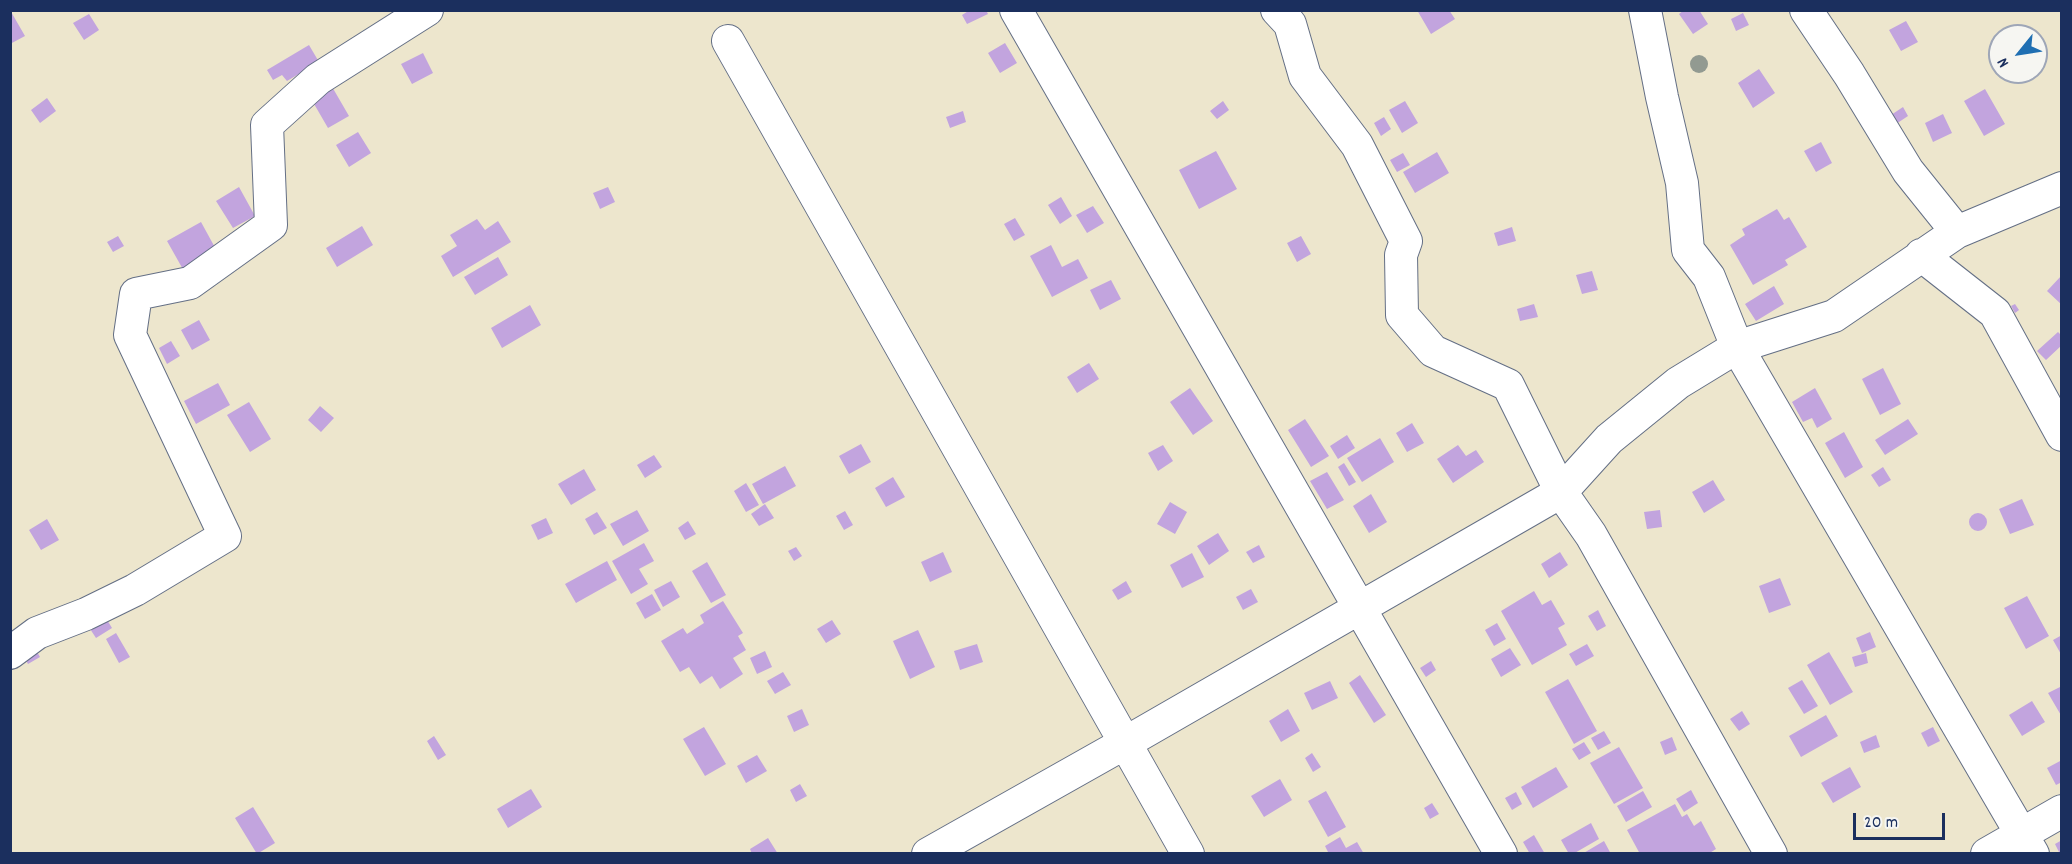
<!DOCTYPE html>
<style>
body{margin:0}
#map{position:relative;width:2072px;height:864px;overflow:hidden;background:#ede6cd;font-family:Dekko,sans-serif}
canvas{display:block}
.frame{position:absolute;inset:0;border:12px solid #1b2f5e;pointer-events:none}
.north{position:absolute;left:1988px;top:24px;width:60px;height:60px;box-sizing:border-box;background:#f6f6f2;border:2px solid #9ea6b7;border-radius:50%;rotate:240deg;font-size:16px;font-weight:700;line-height:24px;text-align:center;color:#1b2f5e}
.north::after{content:'';display:block;margin:auto;width:21px;height:27px;background:#1f6fb2;clip-path:polygon(50% 0,100% 100%,50% 72%,0 100%)}
.scale{position:absolute;left:1853px;top:813px;width:92px;height:27px;box-sizing:border-box;border:3px solid #1b2f5e;border-top:0;padding-left:8px;font-size:18px;line-height:21px;white-space:nowrap;color:#1b2f5e;-webkit-text-stroke:4px #f6f6f2;paint-order:stroke}
</style>
<div id="map">
<canvas width="2072" height="864"></canvas>
<div class="frame"></div>
<div class="north">N</div>
<div class="scale">20 m</div>
</div>
<script>
const g = document.querySelector('canvas').getContext('2d');
g.lineJoin = 'round';
function fill(path, color) { g.fillStyle = color; g.fill(path, 'evenodd'); }
const toPath = rows => new Path2D(rows.map(r => 'M' + r).join(''));
function strokePath(path, color, width, dash) { g.strokeStyle = color; g.lineWidth = width; g.lineCap = dash ? 'butt' : 'round'; g.setLineDash(dash || []); g.stroke(path); }
fill(toPath([
 [10,10,25,36,10,44],
 [970,10,986,10,988,14,967,24,962,15],
 [1417,10,1449,10,1455,19,1431,34],
 [1684,10,1699,10,1708,24,1693,34,1679,14],
 [1743,13,1749,25,1736,31,1731,19],
 [89,14,99,30,84,40,73,23],
 [1906,21,1918,42,1901,51,1889,30],
 [1005,43,1017,63,1000,73,988,53],
 [309,45,319,62,287,81,282,75,273,80,267,70],
 [423,53,433,73,412,84,401,64],
 [1759,69,1775,93,1753,108,1738,83],
 [331,85,349,116,328,128,310,97],
 [1985,89,2005,124,1984,136,1964,101],
 [47,98,56,111,40,123,31,110],
 [1223,101,1229,110,1217,119,1210,111],
 [1405,101,1418,123,1402,133,1389,110],
 [1903,107,1908,116,1896,124,1891,115],
 [963,111,966,122,950,128,946,117],
 [1943,114,1952,133,1933,142,1925,123],
 [1384,117,1391,129,1381,136,1374,123],
 [358,132,371,153,349,167,336,145],
 [1821,142,1832,163,1816,172,1804,151],
 [1216,151,1237,189,1199,209,1179,170],
 [1437,152,1449,173,1415,193,1403,172],
 [1403,153,1410,165,1397,172,1390,160],
 [239,187,255,216,233,228,216,201],
 [608,187,615,202,600,209,593,193],
 [1061,197,1072,216,1060,224,1048,205],
 [1093,206,1104,223,1087,233,1076,215],
 [1777,209,1784,220,1789,217,1807,247,1785,260,1788,265,1753,285,1730,245,1745,235,1742,229],
 [1015,218,1025,235,1014,241,1004,224],
 [477,219,485,230,498,221,511,242,453,277,441,256,457,246,450,235],
 [201,222,218,253,189,280,167,241],
 [362,226,373,245,337,267,326,248],
 [1512,227,1516,241,1498,246,1494,233],
 [118,236,124,246,113,252,107,242],
 [1301,236,1311,254,1297,262,1287,243],
 [1051,245,1062,267,1078,259,1088,278,1052,297,1030,256],
 [498,257,508,275,475,295,464,277],
 [1592,271,1598,290,1582,294,1576,275],
 [2062,275,2062,305,2047,291],
 [1111,280,1121,299,1100,310,1090,290],
 [1774,286,1784,304,1756,321,1745,304],
 [1534,304,1538,317,1520,321,1517,309],
 [2015,304,2019,310,2015,313,2011,306],
 [530,305,541,325,502,348,491,328],
 [199,320,210,340,192,350,181,330],
 [2058,332,2062,336,2062,345,2046,360,2037,351],
 [171,341,180,356,167,364,159,348],
 [1089,363,1099,379,1077,393,1067,377],
 [1883,368,1901,404,1880,415,1862,379],
 [218,383,230,405,196,424,184,401],
 [1190,388,1213,421,1193,435,1170,402],
 [1815,388,1832,419,1817,428,1812,418,1803,422,1792,402],
 [249,402,271,439,250,452,227,415],
 [320,406,334,418,321,432,308,420],
 [1305,419,1329,456,1311,467,1288,430],
 [1908,419,1918,434,1885,455,1875,440],
 [1412,423,1424,443,1407,452,1396,433],
 [1844,432,1863,467,1845,478,1825,443],
 [1347,435,1355,448,1338,459,1330,446],
 [1380,438,1394,462,1362,482,1347,458],
 [861,444,871,462,849,474,839,456],
 [1163,445,1173,461,1158,471,1148,453],
 [1458,445,1466,456,1476,450,1484,462,1453,483,1437,459],
 [654,455,662,467,645,478,637,465],
 [1344,463,1356,482,1349,486,1338,467],
 [785,466,796,486,763,504,752,484],
 [1883,467,1891,480,1879,487,1871,475],
 [584,469,596,490,571,505,558,484],
 [1327,472,1344,500,1327,509,1310,481],
 [893,477,905,497,886,507,875,488],
 [1713,480,1725,500,1704,513,1692,492],
 [746,483,759,505,746,512,734,491],
 [1371,494,1387,522,1369,533,1353,506],
 [2022,499,2034,525,2010,534,1999,509],
 [1170,502,1187,512,1175,534,1157,524],
 [765,504,774,518,759,526,751,514],
 [637,510,649,531,623,546,610,524],
 [1660,510,1662,527,1647,529,1644,512],
 [845,511,853,525,844,530,836,516],
 [597,512,607,528,594,535,585,519],
 '1969 522a9 9 0 1 1 18 0a9 9 0 1 1-18 0Z',
 [546,518,553,533,538,540,531,525],
 [47,519,59,540,41,550,29,530],
 [688,521,696,534,685,540,678,528],
 [1218,533,1229,551,1209,565,1197,546],
 [644,543,654,561,639,569,648,584,631,594,612,561],
 [1259,545,1265,557,1253,563,1246,552],
 [796,547,802,556,794,561,788,551],
 [943,552,952,572,930,582,921,562],
 [1560,552,1568,565,1549,578,1541,564],
 [1192,553,1204,577,1182,588,1170,565],
 [607,561,617,580,576,603,565,584],
 [707,562,726,595,711,603,692,571],
 [1780,578,1791,605,1769,613,1759,586],
 [671,581,680,597,663,607,654,590],
 [1126,581,1132,592,1118,600,1112,590],
 [1251,589,1258,602,1243,610,1236,597],
 [1534,591,1542,605,1551,600,1565,624,1558,628,1567,645,1532,665,1501,611],
 [652,594,661,610,645,619,636,603],
 [92,595,112,628,96,638,75,606],
 [2027,596,2049,636,2026,649,2004,608],
 [723,601,743,633,738,636,746,650,733,658,743,674,720,689,712,676,700,684,689,667,680,672,661,641,683,628,687,634,704,623,700,615],
 [1598,610,1606,626,1597,631,1588,616],
 [832,620,841,634,826,643,817,629],
 [1497,623,1506,639,1494,646,1485,630],
 [918,630,935,667,910,679,893,641],
 [1870,632,1876,647,1862,653,1856,638],
 [116,633,130,657,119,663,106,639],
 [2062,635,2062,656,2053,640],
 [31,641,40,657,28,664,19,648],
 [977,644,983,662,960,670,954,651],
 [1587,644,1594,656,1576,666,1569,654],
 [1510,648,1521,665,1501,677,1491,659],
 [765,651,772,667,757,674,750,658],
 [1829,652,1853,692,1830,705,1807,665],
 [1866,653,1868,663,1855,667,1852,657],
 [1431,661,1436,670,1426,677,1420,668],
 [783,672,791,685,775,694,767,681],
 [1360,675,1386,715,1374,723,1349,683],
 [1568,679,1597,731,1574,744,1545,692],
 [1802,680,1818,706,1804,714,1788,688],
 [1330,681,1338,698,1312,710,1304,693],
 [2062,686,2062,717,2048,693],
 [2032,701,2045,722,2022,736,2009,715],
 [802,709,809,725,794,732,787,716],
 [1288,709,1300,731,1281,742,1269,721],
 [1742,711,1750,724,1739,731,1730,719],
 [1826,715,1838,736,1801,757,1789,736],
 [704,727,726,764,705,776,683,739],
 [1933,727,1940,741,1928,747,1921,733],
 [1604,731,1611,743,1598,750,1591,738],
 [1876,735,1880,747,1864,753,1860,742],
 [434,736,446,755,438,760,427,741],
 [1672,737,1677,750,1665,755,1660,742],
 [1584,742,1591,753,1579,760,1572,749],
 [1619,747,1643,788,1614,804,1590,763],
 [1312,753,1321,767,1313,772,1305,758],
 [757,755,767,771,746,783,737,766],
 [2062,760,2062,782,2056,785,2047,768],
 [1556,767,1568,787,1533,808,1521,787],
 [1850,767,1861,787,1833,803,1821,783],
 [1280,779,1292,800,1264,817,1251,796],
 [800,784,807,796,796,802,790,790],
 [531,789,542,807,508,828,497,809],
 [1691,790,1698,803,1684,812,1676,799],
 [1326,791,1346,827,1328,837,1308,801],
 [1643,791,1652,807,1626,822,1617,806],
 [1516,792,1522,804,1512,810,1505,798],
 [1432,803,1439,814,1430,819,1424,808],
 [1675,804,1682,817,1687,814,1694,826,1701,821,1716,849,1708,854,1640,854,1627,830],
 [253,807,275,843,257,854,235,818],
 [1591,823,1599,839,1573,854,1569,854,1561,840],
 [1534,835,1545,854,1530,854,1523,842],
 [1340,837,1346,848,1357,842,1364,854,1329,854,1325,846],
 [768,838,778,854,752,854,750,849],
 [2062,840,2062,854,2060,854,2055,844],
 [1604,841,1611,854,1582,854]
]), '#c2a4de');
const minor = toPath([
 [1016,10,1501,854],
 [1277,10,1290,24,1305,76,1357,145,1406,241,1401,255,1402,315,1433,351,1508,385,1561,492,1591,535,1771,854],
 [1645,10,1662,97,1682,183,1688,250,1709,277,1737,347,2033,854],
 [1806,10,1849,74,1908,171,1957,232],
 [728,41,1188,854],
 [1921,255,1995,313,2062,435],
 [10,653,37,633,86,614,135,590,225,536,130,335,136,294,190,283,271,225,267,125,318,79,427,10],
 [928,854,1125,743,1561,492,1609,439,1678,383,1737,347,1834,316,1957,232,2062,188],
 [1987,854,2062,811]
]);
strokePath(minor, '#646f85', 34);
strokePath(minor, '#fff', 32);
g.fillStyle = '#929a91';
for (const [x, y] of [
 [1699,64]
]) { g.beginPath(); g.arc(x, y, 9, 0, 2 * Math.PI); g.fill(); }
</script>
